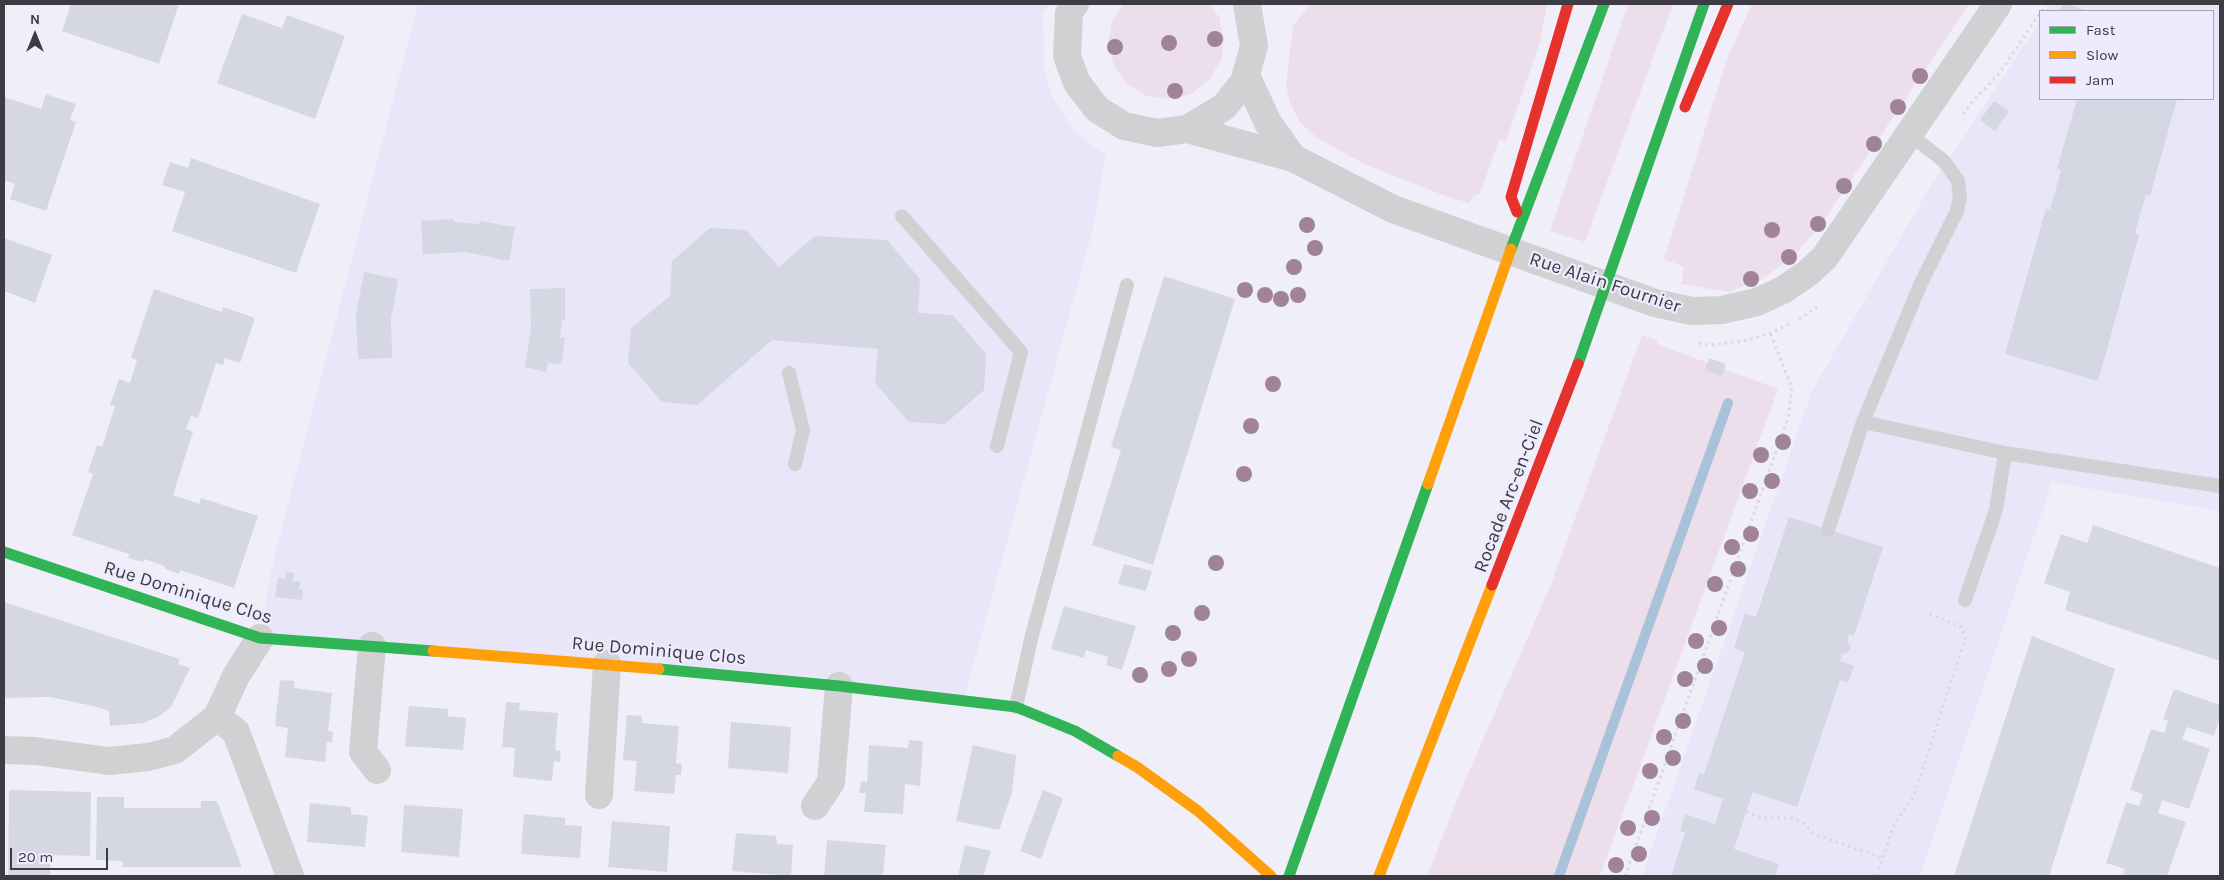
<!DOCTYPE html>
<style>
body{margin:0}
#map{position:relative;width:2224px;height:880px;overflow:hidden;background:#f0eff9;font-family:Karla,sans-serif}
canvas{display:block}
.frame{position:absolute;inset:0;border:5px solid #3d3c43;pointer-events:none}
.legend{position:absolute;left:2039px;top:10px;width:175px;height:90px;box-sizing:border-box;background:#edebfd;border:1px solid #a7a5b3;margin:0;padding:6px 9px;list-style:none;font-size:15px;color:#3d3c43}
.legend li{display:flex;align-items:center;gap:10px;height:25px}
.legend b{width:25px;border:1px solid #a7a5b3}
.north{position:absolute;left:10px;top:10px;width:50px;height:50px;-webkit-text-stroke:4px #edebfd;paint-order:stroke;rotate:0deg;font-size:14px;font-weight:700;line-height:20px;text-align:center;color:#3d3c43}
.north::after{content:'';display:block;margin:auto;width:18px;height:22px;background:#3d3c43;clip-path:polygon(50% 0,100% 100%,50% 72%,0 100%)}
.scale{position:absolute;left:10px;top:848px;width:98px;height:22px;box-sizing:border-box;border:2px solid #3d3c43;border-top:0;padding-left:6px;font-size:15px;line-height:18px;white-space:nowrap;color:#3d3c43;-webkit-text-stroke:4px #edebfd;paint-order:stroke}
</style>
<div id="map">
<canvas width="2224" height="880"></canvas>
<div class="frame"></div>
<ul class="legend">
<li><b style="height:6px;background:#30b455"></b>Fast</li>
<li><b style="height:6px;background:#ff9f0a"></b>Slow</li>
<li><b style="height:6px;background:#e5322d"></b>Jam</li>
</ul>
<div class="north">N</div>
<div class="scale">20 m</div>
</div>
<script>
const g = document.querySelector('canvas').getContext('2d');
g.lineJoin = 'round';
function fill(path, color) { g.fillStyle = color; g.fill(path, 'evenodd'); }
const toPath = rows => new Path2D(rows.map(r => 'M' + r).join(''));
function strokePath(path, color, width, dash) { g.strokeStyle = color; g.lineWidth = width; g.lineCap = dash ? 'butt' : 'round'; g.setLineDash(dash || []); g.stroke(path); }
function write(font, color, halo, rows, align = 'center') {
  g.font = font + ' Karla,sans-serif'; g.lineWidth = 4.5; g.setLineDash([]); g.textBaseline = 'middle'; g.strokeStyle = halo; g.fillStyle = color; for (const [text, x, y, turn = 0] of rows) {
    g.save(); g.translate(x, y); g.rotate((+turn || 0) * Math.PI / 180); g.textAlign = isNaN(turn) ? turn : align; if (halo) g.strokeText(text, 0, 0); g.fillText(text, 0, 0); g.restore();
  }
}
fill(toPath([
 [418,4,1051,4,1043,12,1044,71,1053,98,1074,131,1106,156,1092,232,964,699,260,638,273,562],
 [2051,4,2220,4,2220,511,2052,482,1920,876,1642,876,1812,391,1931,185,2040,21,2040,99,2213,99,2213,11,2046,11]
]), '#e8e6f8');
fill(toPath([
 [1123,4,1209,4,1219,17,1224,38,1221,60,1209,80,1191,94,1169,99,1147,96,1127,84,1114,66,1108,44,1112,21],
 [1311,4,1547,4,1540,42,1506,141,1499,140,1480,194,1474,195,1469,203,1451,198,1368,166,1317,138,1299,121,1290,102,1286,85,1293,26],
 [1628,4,1673,4,1585,242,1550,231],
 [1752,4,1969,4,1822,223,1794,256,1762,279,1728,292,1681,284,1684,267,1664,259,1728,56],
 [1642,335,1658,340,1657,344,1778,389,1600,876,1427,876,1463,785,1550,587]
]), '#eddeec');
strokePath(toPath([
 [1559,876,1728,403]
]), '#a9c2d9', 10);
fill(toPath([
 [71,4,179,4,159,64,62,31],
 [2063,4,2067,4,2088,11,2060,11],
 [242,14,282,28,287,15,345,36,315,119,217,83],
 [46,94,76,104,70,120,76,122,46,211,10,199,15,184,4,180,4,97,41,109],
 [2077,99,2177,99,2150,196,2146,194,2135,233,2139,235,2098,381,2005,354,2046,208,2050,210,2061,170,2057,169],
 [1994,101,2009,111,1995,131,1980,120],
 [191,158,320,204,296,273,172,231,185,192,162,185,170,162,188,168],
 [454,219,454,222,480,224,480,221,515,227,509,261,466,252,423,254,421,221],
 [710,228,746,230,779,267,815,236,887,240,920,279,918,313,953,315,986,354,984,390,945,424,909,422,875,383,878,349,772,340,697,405,662,402,628,363,631,328,670,296,672,261],
 [4,238,52,255,35,303,4,291],
 [364,272,398,279,391,319,392,358,358,359,356,314],
 [1164,276,1235,299,1153,565,1092,545,1121,450,1111,447],
 [565,288,565,320,562,320,560,338,565,338,561,364,548,363,546,372,525,367,531,329,530,289],
 [154,289,222,312,223,307,255,318,240,363,225,358,223,365,216,363,198,418,191,416,186,429,193,432,173,495,199,504,201,498,258,516,234,588,180,570,179,574,165,569,165,566,144,559,143,562,128,558,129,554,72,535,93,474,88,472,97,445,102,447,115,406,110,405,119,379,130,383,137,360,131,358],
 [1709,358,1726,364,1722,376,1705,370],
 [1789,517,1883,547,1854,636,1849,634,1847,641,1850,645,1851,649,1847,653,1842,654,1840,661,1854,666,1848,683,1840,680,1797,807,1753,792,1734,849,1779,864,1775,876,1671,876,1685,833,1680,831,1685,814,1715,824,1723,799,1694,789,1699,773,1704,774,1745,652,1734,648,1745,613,1756,617],
 [2093,525,2220,568,2220,661,2065,610,2070,592,2044,583,2061,534,2087,543],
 [1124,564,1152,571,1146,591,1118,584],
 [286,572,294,573,293,581,301,581,299,589,303,590,302,600,275,597,278,578,285,579],
 [4,602,180,659,178,664,190,668,171,707,158,717,143,723,110,726,109,711,93,706,50,697,4,698],
 [1064,606,1136,626,1122,670,1106,665,1108,657,1086,650,1084,658,1051,649],
 [2032,636,2115,669,2049,876,1954,876],
 [280,680,294,681,294,688,332,693,328,731,333,732,332,742,327,742,325,762,285,757,288,728,275,726],
 [2174,689,2220,705,2220,718,2214,736,2187,727,2182,739,2210,749,2189,809,2162,800,2158,813,2186,822,2167,876,2123,876,2125,869,2106,863,2126,802,2139,806,2143,794,2130,790,2151,729,2164,733,2168,721,2163,719],
 [506,702,520,703,519,710,558,713,555,750,561,751,560,762,554,761,552,781,513,777,515,748,502,747],
 [409,706,448,709,448,716,466,718,463,750,405,746],
 [627,715,642,716,642,723,679,726,676,763,682,764,681,775,676,775,674,794,634,791,637,761,623,760],
 [731,722,791,727,788,773,728,768],
 [909,740,923,741,920,786,905,784,903,814,864,812,866,793,859,793,861,781,867,782,869,745,908,748],
 [973,745,1016,755,1012,793,999,830,956,821],
 [9,790,91,792,90,856,50,855,50,876,8,876],
 [1043,790,1063,798,1041,859,1020,851],
 [97,797,124,797,124,808,201,808,201,801,217,801,242,867,122,867,123,861,96,860],
 [310,803,351,807,351,814,368,816,365,847,307,842],
 [404,805,463,809,459,857,401,852],
 [524,814,565,818,565,825,582,826,580,858,521,854],
 [612,821,670,826,667,872,608,867],
 [736,833,776,836,777,844,793,845,791,876,732,871],
 [827,840,886,845,883,876,824,876],
 [965,845,991,851,983,876,958,876]
]), '#d5d8e3');
strokePath(toPath([
 [2042,11,2047,4],
 [1963,114,1973,101,1999,74,2040,13],
 [1799,319,1819,306],
 [1699,343,1711,345,1743,341,1771,333,1791,323],
 [1746,812,1764,818,1791,818,1802,822,1816,835,1883,858],
 [1625,876,1788,418,1792,388,1769,330],
 [1877,876,1894,825,1914,796,1965,639,1962,627,1927,613]
]), '#dadadc', 3, [2.5, 4]);
strokePath(toPath([
 [1909,134,1944,161,1958,181,1960,196,1957,211,1921,283,1863,422,2005,453,2220,486],
 [902,216,1021,352,997,446],
 [789,373,803,430,795,464],
 [1828,530,1863,422],
 [1965,600,1996,510,2005,453],
 [1016,707,1032,635,1127,285]
]), '#d1d1d3', 14);
strokePath(toPath([
 [1075,4,1069,13,1067,56,1077,83,1097,109,1124,126,1157,133,1187,129,1224,107,1244,82,1254,46,1247,4],
 [1246,75,1268,123,1293,158],
 [1187,129,1293,158,1393,209,1655,303,1692,311,1722,310,1757,302,1783,290,1808,273,1825,257,1998,4],
 [372,646,363,752,377,770],
 [217,717,236,732,290,876],
 [4,750,35,751,109,761,148,757,175,750,217,717,236,676,260,638],
 [599,795,607,664],
 [815,806,831,782,839,686]
]), '#d1d1d3', 28);
strokePath(toPath([
 [1511,249,1604,4],
 [1578,364,1704,4],
 [4,552,260,638,433,651],
 [659,669,839,686,1016,707,1075,731,1118,756],
 [1289,876,1428,484]
]), '#30b455', 11);
strokePath(toPath([
 [1428,484,1511,249],
 [433,651,659,669],
 [1118,756,1137,767,1198,811,1271,876],
 [1379,876,1492,585]
]), '#ff9f0a', 11);
strokePath(toPath([
 [1685,107,1728,4],
 [1517,212,1511,197,1568,4],
 [1492,585,1578,364]
]), '#e5322d', 11);
g.fillStyle = '#a0839b';
for (const [x, y] of [
 [1215,39],
 [1169,43],
 [1115,47],
 [1920,76],
 [1175,91],
 [1898,107],
 [1874,144],
 [1844,186],
 [1818,224],
 [1307,225],
 [1772,230],
 [1315,248],
 [1789,257],
 [1294,267],
 [1751,279],
 [1245,290],
 [1265,295],
 [1298,295],
 [1281,299],
 [1273,384],
 [1251,426],
 [1783,442],
 [1761,455],
 [1244,474],
 [1772,481],
 [1750,491],
 [1751,534],
 [1732,547],
 [1216,563],
 [1738,569],
 [1715,584],
 [1202,613],
 [1719,628],
 [1173,633],
 [1696,641],
 [1189,659],
 [1705,666],
 [1169,669],
 [1140,675],
 [1685,679],
 [1683,721],
 [1664,737],
 [1673,758],
 [1650,771],
 [1652,818],
 [1628,828],
 [1639,854],
 [1616,865]
]) { g.beginPath(); g.arc(x, y, 8, 0, 2 * Math.PI); g.fill(); }
write('19px', '#3d3c43', '#edebfd', [
 ["Rue Alain Fournier",1605,283,18],
 ["Rocade Arc-en-Ciel",1509,496,-69],
 ["Rue Dominique Clos",188,593,17],
 ["Rue Dominique Clos",659,651,5]
]);
</script>
